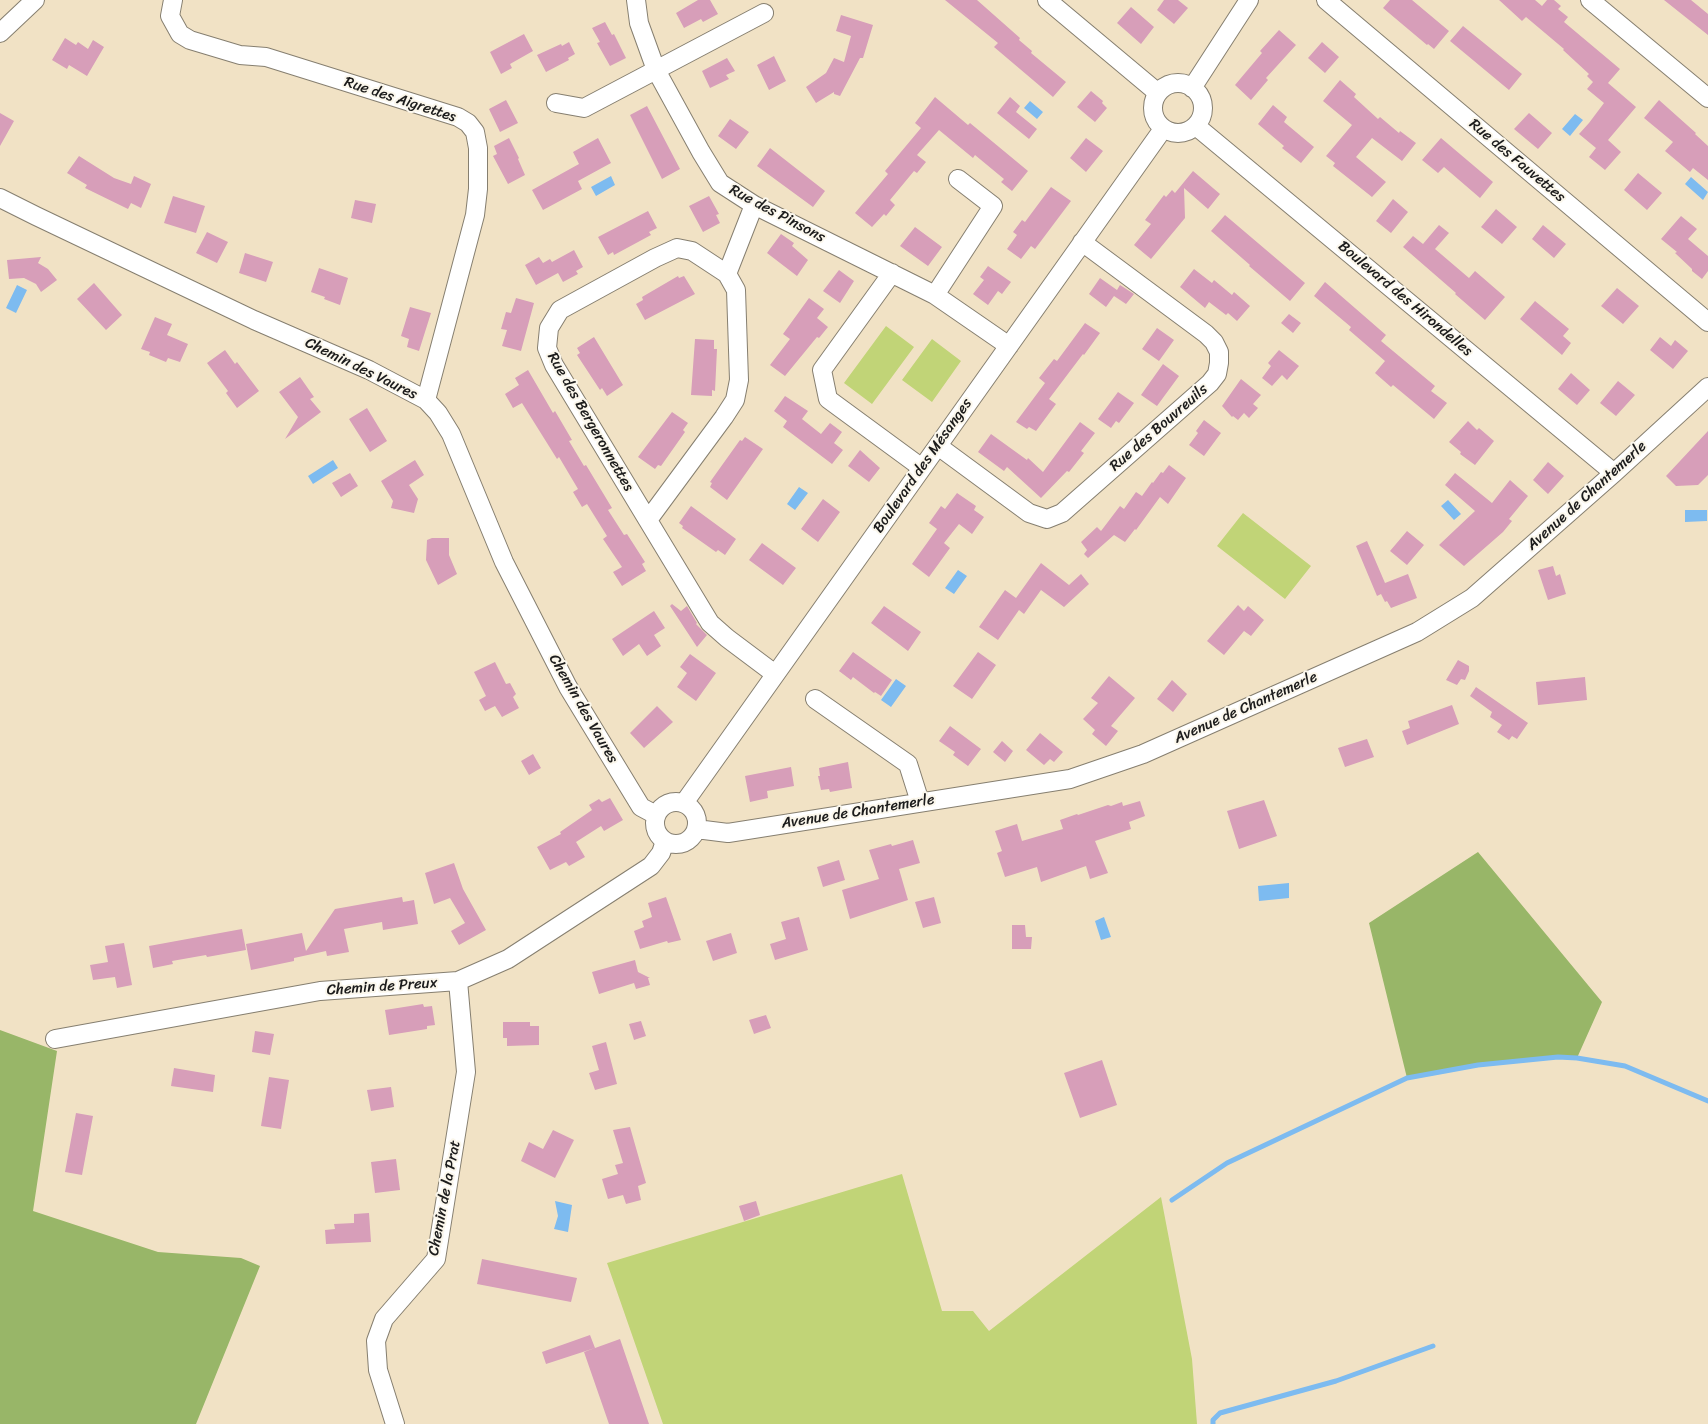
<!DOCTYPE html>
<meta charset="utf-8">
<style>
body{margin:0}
canvas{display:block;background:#f1e2c5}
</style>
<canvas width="1708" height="1424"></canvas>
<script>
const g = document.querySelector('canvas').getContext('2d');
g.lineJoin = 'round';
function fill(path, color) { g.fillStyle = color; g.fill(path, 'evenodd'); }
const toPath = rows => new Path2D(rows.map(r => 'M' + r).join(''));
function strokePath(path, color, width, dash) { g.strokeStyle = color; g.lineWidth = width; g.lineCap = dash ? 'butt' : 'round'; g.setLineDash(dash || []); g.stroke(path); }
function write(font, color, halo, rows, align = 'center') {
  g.font = font + ' Sriracha,sans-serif'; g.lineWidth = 4; g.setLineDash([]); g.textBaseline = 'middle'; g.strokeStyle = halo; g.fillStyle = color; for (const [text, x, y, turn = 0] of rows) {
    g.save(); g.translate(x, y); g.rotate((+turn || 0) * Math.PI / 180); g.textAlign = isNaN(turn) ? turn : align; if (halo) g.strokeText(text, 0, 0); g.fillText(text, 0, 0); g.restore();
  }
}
fill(toPath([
 [886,326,914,347,872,404,844,383],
 [932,339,961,361,932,402,902,380],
 [1243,513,1311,566,1285,599,1217,546],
 [902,1174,942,1311,973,1311,989,1331,1161,1197,1192,1359,1197,1424,663,1424,607,1263]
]), '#c1d477');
fill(toPath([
 [1478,852,1602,1002,1577,1058,1558,1057,1478,1065,1407,1078,1369,923],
 [0,1030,57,1051,33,1211,158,1252,241,1258,260,1266,196,1424,0,1424]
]), '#98b668');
fill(toPath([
 [1030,101,1043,112,1037,119,1024,108],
 [1575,114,1583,120,1570,136,1562,129],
 [611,176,615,185,596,196,591,187],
 [1691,177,1708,192,1703,200,1685,184],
 [17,285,27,290,16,313,6,308],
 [333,460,338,468,313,484,308,476],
 [799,487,808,493,795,510,787,504],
 [1448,500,1461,514,1454,520,1441,506],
 [1685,510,1707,510,1707,521,1685,522],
 [958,570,967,576,954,594,945,588],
 [896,679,906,686,891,707,881,700],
 [1289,883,1289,898,1259,901,1258,886],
 [1104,917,1111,937,1101,940,1095,921],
 [555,1201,572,1205,568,1232,554,1229,558,1216]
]), '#7dbbf0');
strokePath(toPath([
 [1172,1200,1227,1163,1407,1078,1478,1065,1558,1057,1577,1058,1625,1066,1708,1101],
 [1213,1424,1213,1420,1220,1413,1336,1381,1433,1346]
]), '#7dbbf0', 5);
fill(toPath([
 [698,0,710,0,718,14,703,22,701,19,684,28,676,13],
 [945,0,977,0,1020,38,1019,40,1032,51,1031,53,1066,82,1053,97,994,47,998,43],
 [1164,0,1178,0,1188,8,1174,24,1157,10],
 [1390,0,1412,0,1449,31,1434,49,1428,44,1427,45,1383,8],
 [1499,0,1535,0,1542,6,1547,0,1554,0,1561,6,1558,9,1568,17,1564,22,1620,69,1608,83,1636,107,1608,140,1621,152,1605,170,1589,157,1596,148,1579,134,1589,123,1604,103,1587,89,1593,82,1587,76,1589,74,1563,50,1564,49,1526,17,1522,21],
 [1664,0,1691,0,1708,14,1708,35],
 [1131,7,1154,27,1141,44,1117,23],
 [841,15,873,25,863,58,860,58,840,96,834,94,834,92,816,103,806,87,826,73,834,58,844,62,851,36,836,31],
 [605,22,612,35,614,34,626,58,610,66,597,43,600,42,592,28],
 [1463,26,1522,74,1509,90,1450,41],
 [1279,30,1296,45,1266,78,1268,80,1251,100,1235,85,1262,53,1260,51],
 [524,34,533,51,510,64,512,68,501,74,490,52],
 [65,38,76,45,78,42,88,49,93,40,104,47,87,76,69,65,67,69,52,60],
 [569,42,575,54,568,58,569,60,546,72,537,55,561,44,562,46],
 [1322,42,1339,57,1325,73,1308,58],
 [774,56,786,81,769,90,757,65],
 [727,58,735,71,726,75,729,79,710,88,702,71],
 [1340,80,1356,94,1354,97,1378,119,1380,117,1399,133,1400,131,1416,143,1402,161,1372,138,1356,157,1386,182,1372,197,1333,166,1335,163,1326,156,1352,125,1323,101],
 [1091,91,1103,101,1102,103,1107,108,1095,122,1077,107],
 [935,97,968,125,970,123,1028,171,1012,191,1001,182,1004,179,975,155,973,158,939,130,917,155,926,162,917,173,914,171,890,200,895,205,886,216,884,214,872,227,855,213,888,174,885,171,921,128,915,123],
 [1010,97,1020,106,1016,112,1037,129,1029,139,997,113],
 [506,100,518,123,500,132,489,109],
 [1659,100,1696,133,1695,134,1708,146,1708,180,1693,168,1690,172,1665,151,1673,142,1644,118],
 [1273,105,1287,117,1284,122,1314,147,1301,163,1282,148,1284,146,1258,124],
 [647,106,680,169,662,179,630,115],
 [0,113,14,121,0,146],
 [1529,113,1552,133,1538,149,1514,129],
 [730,119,749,132,736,149,718,136],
 [509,138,519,158,518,159,525,175,508,184,493,156,497,154,494,146],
 [598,138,611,163,578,181,582,189,543,210,532,190,579,164,573,152],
 [1086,138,1103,151,1086,172,1070,158],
 [1441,138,1493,182,1480,198,1444,167,1438,173,1422,160],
 [770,148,825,191,813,207,757,166],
 [79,156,114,178,131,184,134,176,151,184,141,208,131,203,128,209,85,188,87,185,67,173],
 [1193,171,1220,194,1208,209,1184,188,1185,218,1151,259,1134,245,1151,224,1145,220,1164,195,1166,197,1172,190,1175,193],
 [1638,173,1662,193,1647,210,1624,190],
 [1051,187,1071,201,1035,249,1031,246,1021,259,1007,249,1017,235,1013,232,1022,220,1025,222],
 [173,196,205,206,196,233,164,223],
 [709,196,719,214,716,215,720,223,703,232,689,206],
 [1393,199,1408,212,1391,233,1376,221],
 [355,200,376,204,372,223,351,218],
 [1496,209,1517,227,1502,244,1481,227],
 [648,211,657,228,649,232,651,235,614,255,613,252,608,255,598,237],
 [1225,215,1305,283,1290,301,1249,266,1250,265,1211,231],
 [1681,216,1697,229,1688,239,1708,256,1708,271,1702,279,1692,271,1692,269,1675,253,1677,252,1661,239],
 [1439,225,1449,233,1435,249,1469,278,1475,271,1505,297,1485,320,1455,294,1456,293,1403,247,1413,236,1423,244],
 [1543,225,1566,244,1554,258,1532,239],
 [915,227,942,247,928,266,900,246],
 [207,232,228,242,217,263,196,253],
 [781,234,794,243,792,246,808,260,797,276,767,253],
 [574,250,583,267,576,271,578,274,563,282,558,273,536,285,525,265,539,257,543,263,550,259,552,262],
 [245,253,273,262,266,282,239,273],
 [41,257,38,263,48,269,57,280,41,292,36,284,24,278,9,279,7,260],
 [988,266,1011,282,1002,294,998,291,988,305,973,294,984,280,980,277],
 [319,268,348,278,340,305,324,299,325,297,311,292],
 [1194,269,1212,283,1214,280,1232,295,1234,292,1250,306,1237,321,1228,313,1226,315,1209,302,1205,308,1180,287],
 [839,270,854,281,840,303,823,291],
 [678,276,679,278,684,276,695,294,645,320,636,304,643,300,642,297],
 [1100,278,1117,290,1120,285,1134,294,1126,304,1114,296,1106,307,1089,294],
 [1325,282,1386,335,1381,341,1435,386,1431,391,1447,403,1434,419,1393,385,1391,387,1375,373,1385,361,1349,330,1351,327,1314,296],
 [94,283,122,315,106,330,77,299],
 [1617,288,1639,306,1623,324,1601,306],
 [516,298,534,303,521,351,502,346,507,330,501,329,506,312,511,313],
 [809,298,824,309,817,318,828,327,819,338,817,337,785,376,770,365,790,339,783,334],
 [1535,301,1569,329,1563,336,1571,343,1562,355,1520,319],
 [410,307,431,313,419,351,407,347,409,339,401,336],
 [1289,314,1301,323,1293,333,1281,323],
 [155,317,172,324,167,335,188,344,180,362,168,358,166,362,149,355,150,352,141,349],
 [1085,323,1100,333,1084,355,1083,354,1049,399,1056,404,1036,431,1029,427,1027,429,1016,422,1045,383,1039,378,1054,359,1057,361],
 [1157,328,1174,340,1159,361,1142,349],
 [594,337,623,385,607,396,602,388,600,390,577,355,580,353,577,348],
 [1660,337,1671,346,1675,340,1688,351,1673,369,1650,350],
 [695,339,714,340,714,349,717,349,715,391,712,390,712,396,691,395],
 [225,350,235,364,237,362,259,391,237,408,226,393,228,391,207,363],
 [1279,350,1299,366,1287,380,1282,375,1272,386,1262,378,1271,366,1268,363],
 [1163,364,1179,376,1157,406,1141,395],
 [528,370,553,413,555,411,572,440,569,441,584,466,586,465,612,508,608,510,624,535,627,534,645,562,642,564,646,571,622,586,613,572,622,567,603,539,607,536,587,504,582,507,573,492,578,489,559,457,557,459,522,403,513,408,505,394,519,385,515,378],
 [1571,373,1590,390,1577,405,1558,389],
 [300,377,314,397,310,399,321,412,285,439,298,417,279,392],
 [1241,379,1261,395,1253,404,1258,408,1249,418,1244,413,1238,420,1233,416,1232,417,1222,406],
 [1618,381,1635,395,1616,416,1600,403],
 [1118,392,1134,403,1119,423,1116,421,1111,428,1098,419],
 [785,396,808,411,802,419,821,434,830,423,842,432,834,443,843,450,832,464,783,427,787,421,774,411],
 [367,408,387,441,370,452,349,419],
 [672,412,688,423,683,430,685,432,661,466,658,465,655,469,638,457],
 [1204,420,1221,433,1204,456,1189,445,1198,433,1196,431],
 [1468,421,1477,430,1479,428,1494,441,1475,465,1460,454,1461,452,1449,442],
 [1080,422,1095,433,1081,451,1084,453,1069,472,1067,471,1041,498,1007,467,1004,471,978,452,991,434,1027,460,1028,458,1043,472],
 [1708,431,1708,475,1698,485,1676,486,1666,476],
 [745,437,763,449,727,500,710,487,712,483,710,482,740,440,742,441],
 [860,450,880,468,869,482,848,466],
 [415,460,424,475,409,485,418,499,414,513,391,508,393,501,381,481],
 [1548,462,1564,476,1548,494,1533,480],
 [1169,465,1186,478,1168,504,1160,497,1136,530,1135,529,1125,542,1114,535,1088,558,1084,554,1087,550,1081,542,1097,527,1101,531,1120,506,1124,509,1136,492,1142,496,1152,482,1153,483,1161,472,1163,473],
 [350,473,358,486,341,497,332,483],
 [1455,473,1492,503,1510,480,1528,496,1509,519,1512,521,1503,532,1464,566,1439,545,1475,511,1445,485],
 [957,493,976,506,974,510,984,517,972,534,959,524,944,543,950,548,929,577,912,564,937,529,929,523,941,506,945,509],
 [823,499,840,512,818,542,801,529],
 [691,506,736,539,725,555,718,550,716,552,682,528,683,526,679,523],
 [1407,531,1424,545,1407,565,1390,551],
 [432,538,449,538,449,555,457,574,438,585,426,560,427,540],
 [1367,541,1385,583,1408,574,1417,598,1391,608,1387,601,1385,602,1381,594,1377,596,1356,546],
 [762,543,796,568,783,585,749,560],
 [1041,563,1069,585,1081,574,1089,584,1064,607,1041,590,1024,614,1019,610,998,640,979,627,1005,590,1016,598],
 [1553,566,1556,576,1560,574,1566,594,1548,600,1538,570],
 [672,604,681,611,687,606,697,623,696,624,707,635,697,647,670,606],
 [1238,605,1244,611,1248,606,1264,620,1251,636,1244,631,1224,655,1207,641],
 [884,606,921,632,908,651,871,623],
 [654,611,665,628,654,635,661,646,647,656,639,644,623,656,612,639],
 [853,652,892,680,881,696,875,692,874,693,853,677,851,680,839,671],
 [978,652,996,665,972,699,953,686],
 [690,654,716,673,696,701,677,687,687,673,680,667],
 [1458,660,1469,666,1469,671,1465,680,1461,679,1457,685,1446,680],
 [495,662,506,684,510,683,516,694,513,697,519,708,502,717,495,706,485,711,479,700,486,696,474,672],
 [1109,676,1135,698,1111,726,1118,731,1106,746,1092,734,1095,730,1083,719,1098,703,1091,698],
 [1585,677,1587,700,1538,705,1536,682],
 [1172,680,1187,694,1173,712,1157,699],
 [1476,687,1528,723,1517,739,1512,736,1509,740,1497,732,1502,725,1490,717,1492,712,1470,696],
 [1452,705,1459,724,1407,745,1402,731,1410,728,1408,721],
 [657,706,673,722,644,748,630,733],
 [950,726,981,749,968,766,953,755,955,752,939,741],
 [1040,733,1063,752,1054,762,1050,759,1044,765,1026,750],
 [1367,739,1374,757,1345,767,1338,748],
 [1002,741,1013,751,1005,762,993,752],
 [533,754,541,768,529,775,521,761],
 [848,762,852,788,830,792,829,789,821,790,818,776,820,776,819,768],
 [791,767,794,786,767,791,768,798,750,802,745,776],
 [610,798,623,820,604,831,601,826,576,842,585,857,569,866,566,862,550,870,537,847,561,834,560,832,592,810,589,805,599,799,602,802],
 [1264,800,1277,836,1239,849,1227,811],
 [1140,801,1145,816,1129,822,1131,829,1095,841,1108,873,1090,879,1086,866,1041,882,1037,867,1005,877,997,853,1002,851,995,831,1017,824,1022,841,1063,829,1060,820,1077,814,1078,815,1108,805,1111,806,1122,802,1123,806],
 [913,840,920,863,899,869,908,900,850,919,842,890,879,879,869,850,891,844,892,846],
 [839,860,845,880,823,887,817,867],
 [454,863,463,889,486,930,459,945,451,931,465,923,450,898,434,904,425,873],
 [402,897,403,902,414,900,418,924,383,930,382,922,344,929,349,952,327,956,326,951,294,958,294,961,251,970,246,944,302,933,306,951,335,909],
 [666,897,681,940,668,943,667,941,640,949,634,931,644,927,642,921,652,917,648,903],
 [934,897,941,923,923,928,915,902],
 [799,917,808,950,775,960,770,944,786,939,781,922],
 [1012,925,1025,925,1026,937,1032,937,1031,949,1012,949],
 [242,929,246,950,207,957,206,955,172,961,173,964,153,968,149,946],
 [731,933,737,953,713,961,706,941],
 [124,943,132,985,117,988,115,977,93,980,90,965,108,962,105,946],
 [635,960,638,972,650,978,648,978,650,985,636,989,634,983,599,994,592,972],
 [423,1004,424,1007,432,1006,435,1025,427,1026,427,1029,389,1035,385,1010],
 [766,1015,771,1028,754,1034,749,1020],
 [641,1021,646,1036,634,1040,629,1024],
 [503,1022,530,1022,530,1026,539,1026,539,1045,507,1046,507,1038,503,1038],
 [255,1031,274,1034,270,1055,252,1052],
 [606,1042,617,1084,595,1090,589,1073,599,1070,592,1046],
 [1102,1060,1117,1105,1080,1118,1064,1073],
 [174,1068,215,1075,213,1092,171,1086],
 [269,1077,289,1080,281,1129,261,1126],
 [391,1087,394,1107,371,1111,367,1090],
 [76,1113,93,1116,82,1175,65,1172],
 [630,1127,646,1183,638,1186,641,1200,626,1204,623,1195,608,1199,602,1179,618,1174,615,1165,623,1163,613,1130],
 [553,1130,574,1140,555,1178,521,1161,529,1142,543,1149],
 [396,1159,400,1190,375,1193,371,1162],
 [756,1201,760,1215,744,1221,739,1206],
 [369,1213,371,1242,326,1244,325,1230,335,1229,334,1224,354,1223,354,1214],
 [482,1259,577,1278,571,1302,477,1284],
 [590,1335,595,1348,546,1364,542,1352],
 [620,1339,649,1424,609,1424,584,1352]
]), '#d79eb9');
const minor = toPath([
 [173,0,170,16,180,34,190,40,240,55,266,57,458,117,468,123,475,132,478,148,478,189,475,215,426,400],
 [636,0,639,23,656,70,701,152,720,183,754,205,935,295,1009,346],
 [1047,0,1158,93],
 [1326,0,1708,322],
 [1590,0,1708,98],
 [0,33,35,0],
 '1153 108a25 25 0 1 1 50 0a25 25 0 1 1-50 0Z',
 [1192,88,1249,0],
 [556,103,584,108,764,13],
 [1196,126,1614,473],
 [0,198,36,216,254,320,369,370,426,400,438,413,451,434,504,562,568,687,641,807,656,815],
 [892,273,822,370,828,399,922,468],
 [727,274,754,205],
 [935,295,993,206,958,179],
 [938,446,1029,513,1047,519,1062,513,1210,383,1217,374,1219,363,1219,352,1214,342,1206,334,1082,242],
 [648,520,724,417,735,400,739,380,736,290,727,274,692,251,677,248,655,258,560,310,549,328,547,348,554,365,710,623,727,638,775,674],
 [815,699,908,764,920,802],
 '655 823a21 21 0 1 1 42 0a21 21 0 1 1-42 0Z',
 [684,803,1163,129],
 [696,829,728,833,1070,779,1143,754,1417,632,1472,598,1614,473,1708,387],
 [55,1039,320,991,458,981,508,959,651,866,661,853,665,841],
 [395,1424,378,1370,376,1341,384,1319,436,1259,466,1072,458,981]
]);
strokePath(minor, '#867f70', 20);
strokePath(minor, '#fff', 18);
write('15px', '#1c1c1c', '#fbf7ec', [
 ["Rue des Aigrettes",400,100,18],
 ["Rue des Fauvettes",1517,161,40],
 ["Rue des Pinsons",777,214,28],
 ["Boulevard des Hirondelles",1405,299,40],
 ["Chemin des Vaures",361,369,26],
 ["Rue des Bergeronnettes",590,422,60],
 ["Rue des Bouvreuils",1159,428,-41],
 ["Boulevard des Mésanges",923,466,-55],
 ["Avenue de Chantemerle",1587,496,-42],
 ["Avenue de Chantemerle",1246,708,-24],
 ["Chemin des Vaures",583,709,60],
 ["Avenue de Chantemerle",858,812,-9],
 ["Chemin de Preux",382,987,-4],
 ["Chemin de la Prat",445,1198,-79]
]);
</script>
